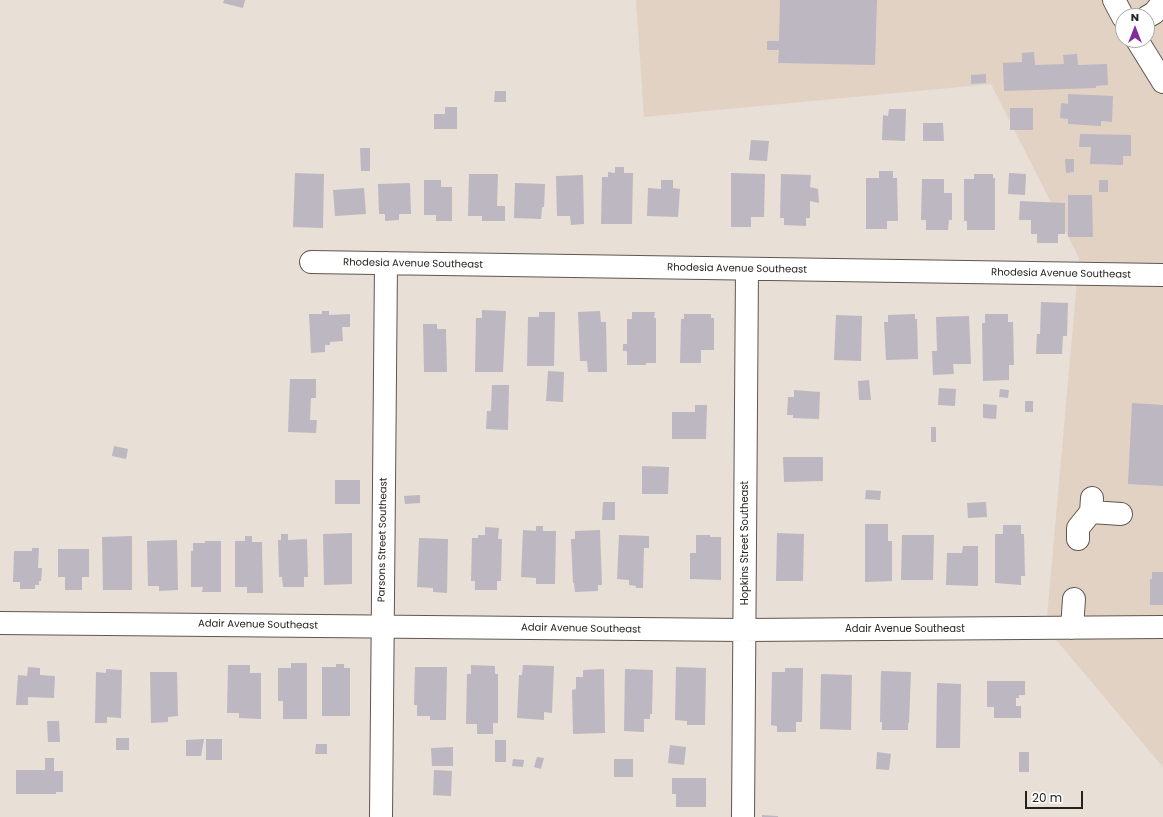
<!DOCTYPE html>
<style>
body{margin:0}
#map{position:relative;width:1163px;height:817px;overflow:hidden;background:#e8dfd6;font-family:Poppins,sans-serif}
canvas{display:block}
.north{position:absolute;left:1115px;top:8px;width:40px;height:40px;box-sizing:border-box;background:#fff;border:1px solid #a8a7a5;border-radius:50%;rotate:0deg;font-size:11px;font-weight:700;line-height:16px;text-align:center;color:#26231f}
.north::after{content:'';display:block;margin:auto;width:14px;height:18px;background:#812d9c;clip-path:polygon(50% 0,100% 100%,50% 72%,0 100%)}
.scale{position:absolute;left:1025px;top:791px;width:58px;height:18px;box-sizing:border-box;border:2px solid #26231f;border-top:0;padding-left:5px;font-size:12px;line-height:14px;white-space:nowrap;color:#26231f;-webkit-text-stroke:3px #fff;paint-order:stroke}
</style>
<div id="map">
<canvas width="1163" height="817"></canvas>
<div class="north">N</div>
<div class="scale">20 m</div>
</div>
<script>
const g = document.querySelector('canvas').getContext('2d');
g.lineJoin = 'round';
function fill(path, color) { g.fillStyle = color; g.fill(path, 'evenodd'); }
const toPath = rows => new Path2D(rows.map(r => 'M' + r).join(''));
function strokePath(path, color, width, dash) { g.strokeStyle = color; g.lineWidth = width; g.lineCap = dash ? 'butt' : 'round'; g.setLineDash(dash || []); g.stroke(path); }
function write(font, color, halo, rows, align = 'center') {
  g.font = font + ' Poppins,sans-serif'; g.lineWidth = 3.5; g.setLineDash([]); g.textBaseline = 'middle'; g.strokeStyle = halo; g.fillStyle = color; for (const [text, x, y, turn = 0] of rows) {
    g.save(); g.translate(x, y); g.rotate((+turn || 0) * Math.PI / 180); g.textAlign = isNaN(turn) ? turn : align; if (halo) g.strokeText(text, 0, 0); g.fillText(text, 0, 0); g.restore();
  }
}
fill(toPath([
 [636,0,1163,0,1163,767,1046,628,1079,258,991,84,644,117],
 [1123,16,1147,16,1147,40,1123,40]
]), '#e1d2c4');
fill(toPath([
 [224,0,245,0,243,8,223,3],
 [780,0,877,0,875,65,778,63,779,50,767,50,767,41,779,41],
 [1034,52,1035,65,1064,64,1063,55,1077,54,1078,65,1107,64,1108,85,1096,86,1096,88,1004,91,1003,63,1022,62,1022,53],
 [986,74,986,83,971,84,971,75],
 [495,91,506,91,506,102,494,102],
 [1068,94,1113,96,1112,122,1101,121,1101,126,1068,124,1068,119,1060,118,1061,103,1068,104],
 [445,107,457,107,457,129,434,129,434,114,445,114],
 [1010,108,1033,108,1033,130,1010,130],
 [889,109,906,109,905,141,882,140,883,115,888,116],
 [923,123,943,123,944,141,923,141],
 [1080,134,1131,135,1131,156,1123,156,1123,165,1090,164,1091,147,1079,147],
 [751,140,769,141,767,161,749,160],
 [360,148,370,148,370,171,361,171],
 [1065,159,1074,159,1074,172,1066,173],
 [615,167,624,167,624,173,633,173,632,224,601,224,602,177,608,177,608,172,615,173],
 [879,171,893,171,893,178,897,178,898,221,887,221,887,229,866,229,866,178,879,178],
 [295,173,324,174,323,228,293,227],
 [731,173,765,174,764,217,751,217,751,227,731,227],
 [1009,173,1026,174,1025,195,1008,194],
 [469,174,498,174,497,206,505,206,505,221,482,221,482,216,468,216],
 [781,174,811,175,810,187,818,189,819,203,810,201,810,218,806,218,806,226,784,225,784,218,780,218],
 [974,174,993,174,993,178,995,178,995,230,967,230,967,221,964,221,964,179,974,179],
 [583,175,584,224,571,225,570,216,557,216,556,176],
 [922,179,944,179,944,193,952,193,952,220,949,220,948,230,926,230,926,220,921,220],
 [424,180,441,180,441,187,452,187,452,221,436,221,436,215,424,215],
 [661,180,673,180,673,188,680,189,678,217,647,216,648,188,661,189],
 [1099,180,1108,180,1108,192,1099,192],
 [410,183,411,214,399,214,399,220,385,221,385,214,379,214,378,184],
 [515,183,545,184,544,207,542,207,541,219,514,218],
 [364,188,366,214,335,216,333,190],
 [1068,195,1092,195,1093,237,1068,237],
 [1020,201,1065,203,1065,234,1058,234,1058,243,1037,243,1037,234,1031,234,1031,220,1019,220],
 [1041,302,1068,303,1067,336,1063,336,1062,354,1036,354,1037,334,1040,334],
 [482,310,506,311,503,372,475,372,476,318,482,318],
 [322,311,329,311,329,315,350,314,350,327,342,327,343,341,330,342,330,345,325,345,325,352,311,353,309,314,322,314],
 [600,311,601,322,606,322,607,372,588,372,587,361,580,361,578,312],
 [539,312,555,312,554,366,527,366,528,317,539,317],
 [632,312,655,312,654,318,656,318,656,363,646,363,646,365,627,365,627,351,623,351,623,344,627,344,627,319,632,319],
 [684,314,711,314,711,318,714,318,714,350,701,350,701,363,680,363,681,319,684,319],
 [915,314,915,319,917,319,918,359,886,360,884,322,888,322,888,315],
 [985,314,1008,314,1008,322,1013,322,1014,365,1009,365,1009,380,983,381,982,323,985,323],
 [836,315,862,316,861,361,834,360],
 [969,316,971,364,953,364,954,374,933,375,932,351,937,351,936,317],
 [423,324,437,324,437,329,446,329,447,372,424,372],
 [548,371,564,372,563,402,546,401],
 [290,379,316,379,316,398,311,398,310,420,317,420,316,433,288,432],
 [869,380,871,400,859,400,858,381],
 [492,385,509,385,508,430,486,429,487,411,491,411],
 [939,388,956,389,955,406,938,405],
 [1000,389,1009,390,1008,398,999,397],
 [794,390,820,392,819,419,793,418,793,415,787,415,788,397,794,397],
 [1025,401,1033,401,1033,412,1025,412],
 [1132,403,1163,405,1163,486,1128,484],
 [983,404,997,405,996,419,983,418],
 [695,405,707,405,706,439,672,439,672,412,695,412],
 [931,427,936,427,936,442,931,442],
 [114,446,128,449,126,459,112,456],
 [783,457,823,457,823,481,784,482],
 [642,466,669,467,668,494,642,494],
 [335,480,360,480,360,504,335,504],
 [866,490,881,491,880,500,865,499],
 [420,495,420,503,405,504,404,496],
 [603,502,615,502,615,520,602,520],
 [986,502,987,517,968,518,967,503],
 [865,524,888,524,888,541,892,541,892,581,865,582],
 [1003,525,1021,525,1021,534,1024,534,1025,576,1021,576,1021,585,995,583,995,534,1003,534],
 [536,526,543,526,543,531,556,531,555,584,536,584,536,578,521,577,523,530,536,531],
 [485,527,499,528,498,539,502,539,501,581,497,581,497,590,475,590,475,581,471,581,472,538,478,538,478,535,485,535],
 [600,530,602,585,598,585,598,591,575,592,574,583,573,583,571,539,575,539,575,531],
 [352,533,352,584,324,585,323,534],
 [777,533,804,534,803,581,776,581],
 [281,534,288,534,288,540,307,539,308,577,304,577,304,587,283,587,282,577,279,577,278,540,281,540],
 [619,535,649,536,649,548,644,548,643,588,636,588,636,586,629,585,629,580,617,579],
 [696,535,710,535,710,537,721,537,721,580,690,579,690,553,696,553],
 [902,535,934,535,933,580,901,580],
 [132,536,132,590,103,590,102,537],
 [245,536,252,536,252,542,262,542,263,593,247,593,247,587,235,587,235,541,245,541],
 [419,538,448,539,447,593,433,592,433,588,417,587],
 [177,540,178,590,159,591,159,586,148,586,147,541],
 [205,541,221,541,221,592,202,592,203,587,191,587,191,551,193,551,193,543,205,543],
 [963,546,978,546,978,586,946,585,947,553,962,553],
 [32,548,39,548,38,568,42,568,41,581,39,581,39,585,35,585,35,589,20,589,20,582,13,582,14,551,32,551],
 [58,549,89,549,89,577,82,577,82,590,65,590,65,577,58,577],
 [1152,572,1163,572,1163,605,1150,605,1150,579,1152,579],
 [291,663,307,663,307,719,283,719,283,701,278,701,278,668,291,668],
 [336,664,344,664,344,668,350,668,350,716,322,716,322,667,336,667],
 [228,665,250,665,250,673,261,673,261,719,239,718,239,713,227,713],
 [471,665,495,666,495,674,498,674,498,723,493,723,493,734,477,734,477,724,466,724,467,674,471,674],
 [523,665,554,666,552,713,544,712,544,720,517,718,519,675,522,675],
 [28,667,40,668,40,675,55,676,54,698,28,697,28,705,16,705,18,675,27,676],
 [415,667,447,667,446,720,430,720,430,716,417,716,417,705,414,705],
 [676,667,706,668,705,725,687,725,687,721,675,720],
 [785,668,803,668,802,722,796,722,796,732,777,732,777,726,771,725,772,672,785,672],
 [106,669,122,670,121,718,107,717,107,723,95,723,96,672,106,673],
 [604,669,605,733,573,734,572,690,576,689,576,677,583,677,583,670],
 [625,669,653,670,652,714,650,714,650,719,644,719,644,732,624,731],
 [881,671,911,672,909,723,908,723,908,730,882,730,882,722,880,722],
 [150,672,177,672,178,716,168,717,168,722,151,723],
 [821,674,852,675,851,730,820,729],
 [987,681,1025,681,1025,695,1019,695,1019,698,1016,698,1016,706,1021,706,1021,718,994,718,994,707,987,707],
 [937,683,961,684,960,748,936,748],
 [47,721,59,721,60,742,48,742],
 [116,738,129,738,129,750,116,750],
 [204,739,201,756,186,756,186,740],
 [206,739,222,739,222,760,206,760],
 [495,740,506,740,506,762,495,762],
 [316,744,327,744,327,754,315,754],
 [670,745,686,747,684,765,668,763],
 [453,747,453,766,432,766,431,748],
 [877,752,891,754,889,770,876,769],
 [1019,752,1029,752,1029,772,1019,772],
 [537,757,544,758,541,769,534,767],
 [45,758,54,758,54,771,63,771,63,792,56,792,56,794,16,794,16,770,45,770],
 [513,759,524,760,523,767,512,766],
 [614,759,633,759,633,777,614,777],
 [434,770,452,771,451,796,433,795],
 [672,778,706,778,706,807,676,807,676,794,672,794],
 [762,815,778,816,778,817,762,817]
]), '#bdb7c1');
const minor = toPath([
 [1147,17,1154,13,1163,2],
 [311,262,1163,275],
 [1091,512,1121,514],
 [1078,539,1078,528,1091,512,1092,498],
 [0,623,744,630,1163,627],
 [1072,628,1074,599],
 [381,817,386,263],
 [743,817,747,269]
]);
const major = toPath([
 [1114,0,1123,17],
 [1137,40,1163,82]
]);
strokePath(minor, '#5f574f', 24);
strokePath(major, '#5f574f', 24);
strokePath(minor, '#fff', 22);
strokePath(major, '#fff', 22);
write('10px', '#26231f', '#fff', [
 ["Rhodesia Avenue Southeast",413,264,1],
 ["Rhodesia Avenue Southeast",737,269,1],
 ["Rhodesia Avenue Southeast",1061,274,1],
 ["Parsons Street Southeast",383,540,-89],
 ["Hopkins Street Southeast",745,543,-90],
 ["Adair Avenue Southeast",258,625,1],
 ["Adair Avenue Southeast",581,629,1],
 ["Adair Avenue Southeast",905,629]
]);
</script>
